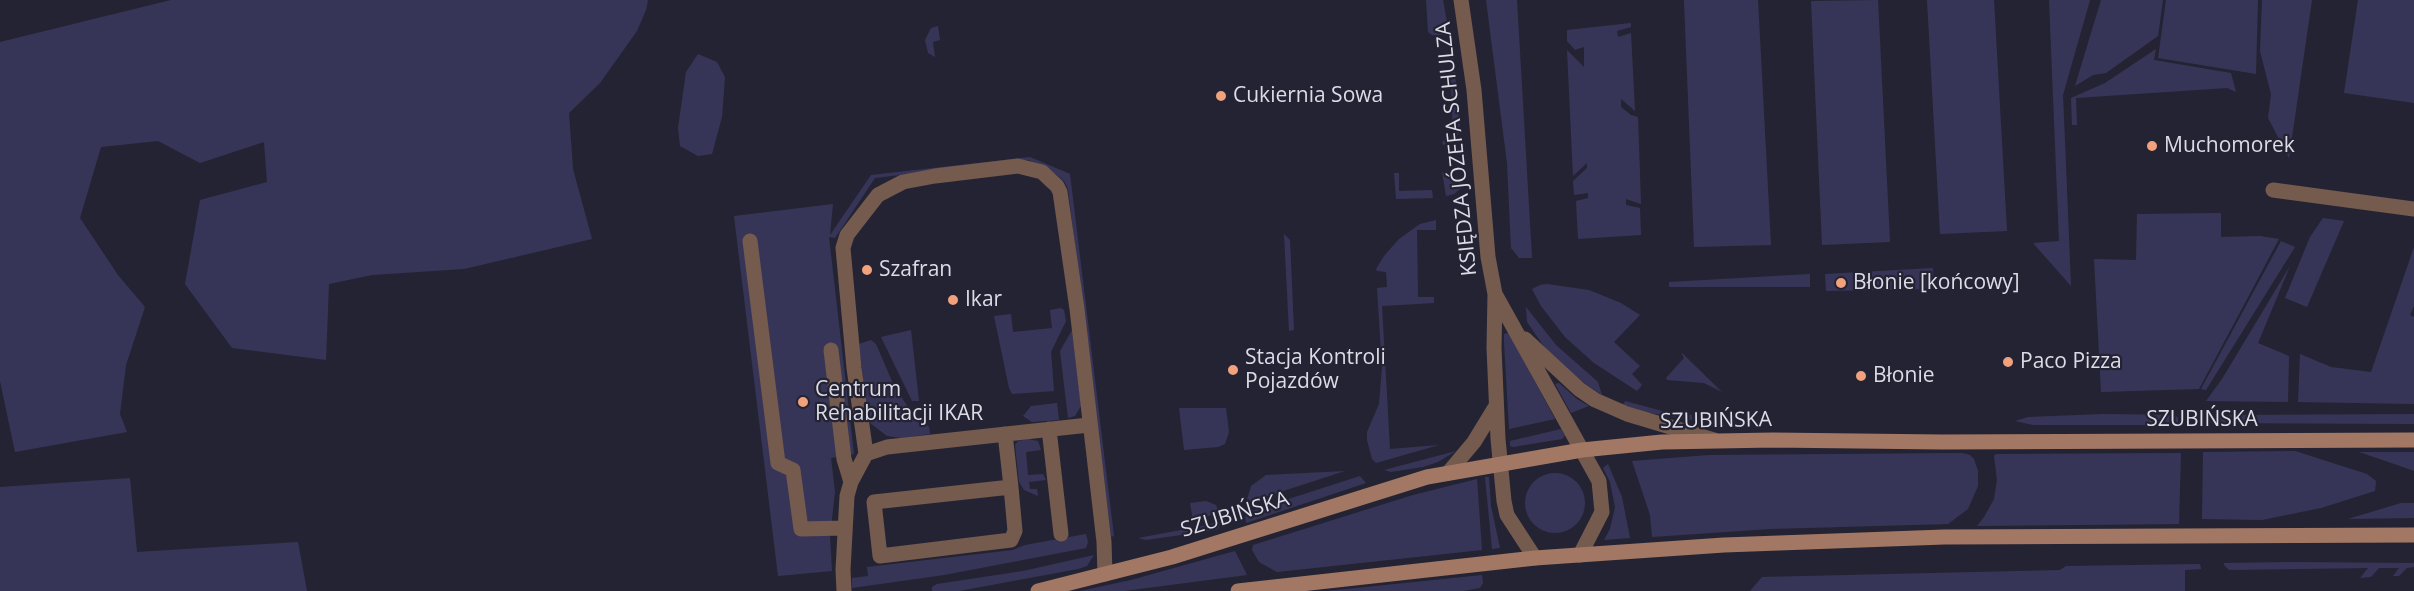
<!DOCTYPE html>
<meta charset="utf-8">
<style>
body{margin:0}
canvas{display:block;background:#242333}
</style>
<canvas width="2414" height="591"></canvas>
<script>
const g = document.querySelector('canvas').getContext('2d');
g.lineJoin = 'round';
function fill(path, color) { g.fillStyle = color; g.fill(path, 'evenodd'); }
const toPath = rows => new Path2D(rows.map(r => 'M' + r).join(''));
function strokePath(path, color, width, dash) { g.strokeStyle = color; g.lineWidth = width; g.lineCap = dash ? 'butt' : 'round'; g.setLineDash(dash || []); g.stroke(path); }
function write(font, color, halo, rows, align = 'center') {
  g.font = font + ' "Open Sans",sans-serif'; g.lineWidth = 4.5; g.setLineDash([]); g.textBaseline = 'middle'; g.strokeStyle = halo; g.fillStyle = color; for (const [text, x, y, turn = 0] of rows) {
    g.save(); g.translate(x, y); g.rotate((+turn || 0) * Math.PI / 180); g.textAlign = isNaN(turn) ? turn : align; if (halo) g.strokeText(text, 0, 0); g.fillText(text, 0, 0); g.restore();
  }
}
fill(toPath([
 [171,0,648,0,646,10,637,31,600,83,569,113,573,169,592,239,464,269,372,275,329,284,326,360,232,348,185,284,200,200,267,182,264,142,200,163,158,141,101,147,80,218,118,275,145,307,126,365,120,414,127,432,15,452,0,381,0,42],
 [1426,0,1443,0,1454,61,1460,131,1454,141,1443,145,1442,142,1453,136,1449,35,1432,35,1428,32],
 [1486,0,1517,0,1532,258,1519,258,1511,248,1507,163],
 [1684,0,1758,0,1771,245,1694,247],
 [1878,0,1890,242,1822,245,1811,1],
 [1927,0,1994,0,2007,231,1940,234],
 [2049,0,2090,0,2063,95,2071,286,2033,243,2059,241],
 [2101,0,2163,0,2158,36,2106,73,2093,75,2075,86],
 [2166,0,2258,0,2256,74,2158,58],
 [2262,0,2312,0,2289,158,2268,118,2271,94,2260,51],
 [2358,0,2414,0,2414,103,2344,93],
 [1631,23,1631,27,1617,31,1618,37,1631,33,1635,111,1621,99,1621,107,1631,115,1638,117,1641,204,1626,199,1626,205,1640,208,1641,235,1578,239,1576,201,1588,198,1588,193,1574,195,1573,181,1587,168,1587,163,1573,176,1567,50,1584,67,1584,47,1575,50,1567,41,1567,30],
 [938,26,940,40,933,42,935,57,928,53,925,40,931,28],
 [2156,49,2154,60,2231,73,2236,92,2227,88,2076,98,2077,125,2072,125,2071,98,2105,83],
 [698,54,717,62,725,77,722,117,712,154,698,156,680,146,678,128,686,72],
 [1030,157,1070,174,1114,536,1111,537,1068,189,1064,181,1048,168,1028,160,875,178,835,238,829,237,854,454,831,458,835,492,830,536,832,571,778,576,734,216,833,204,830,235,871,175],
 [1442,172,1461,179,1465,185,1454,194,1446,196],
 [1394,173,1399,173,1399,191,1432,190,1433,198,1396,199],
 [2221,213,2221,237,2260,236,2279,239,2199,389,2101,392,2094,259,2136,260,2137,214],
 [2323,218,2344,221,2307,307,2285,298,2310,237],
 [1436,220,1436,230,1417,230,1418,297,1434,297,1434,303,1382,306,1390,449,1439,445,1376,463,1372,459,1367,440,1367,432,1379,404,1382,368,1377,288,1387,287,1386,272,1377,271,1376,269,1384,256,1399,239,1420,224],
 [1284,234,1290,240,1294,330,1289,331],
 [2281,241,2295,247,2206,390,2201,389],
 [2414,247,2414,306,2410,315,2414,317,2414,404,2298,402,2300,354,2331,367,2371,372],
 [2290,266,2258,343,2289,356,2288,402,2206,401,2222,379],
 [1933,268,1934,289,1826,291,1825,274],
 [1810,274,1810,287,1669,287,1669,282],
 [1547,284,1589,290,1621,303,1640,315,1614,342,1640,366,1632,374,1642,385,1637,391,1594,363,1565,337,1541,306,1532,289,1540,285],
 [1526,307,1556,345,1598,382,1602,395,1574,376,1545,348,1527,322],
 [1061,308,1064,310,1066,321,1051,352,1054,391,1012,394,1009,388,994,316,1011,314,1013,332,1052,328,1050,310],
 [911,330,919,401,912,401,881,337],
 [1072,330,1081,406,1075,416,1068,418,1060,351],
 [1508,333,1510,335,1555,419,1509,429,1504,342,1504,334],
 [871,340,876,344,894,386,908,407,929,427,930,434,902,438,887,436,870,423,866,405,859,344],
 [1681,352,1722,392,1704,383,1667,380,1666,378,1684,358],
 [1559,383,1577,399,1589,406,1571,413,1555,384],
 [1625,401,1666,412,1692,415,1692,420,1644,412,1623,405],
 [1057,403,1059,420,1032,422,1023,416,1031,406],
 [1179,408,1226,408,1229,432,1225,444,1218,447,1184,450],
 [2103,414,2175,415,2178,418,2178,425,2033,425,2015,421,2028,417],
 [2414,414,2414,424,2203,423,2211,417,2233,415],
 [1561,429,1565,436,1562,439,1513,447,1510,446,1510,441],
 [1028,439,1038,441,1041,450,1026,452,1028,475,1043,474,1046,480,1029,482,1030,489,1037,489,1038,496,1024,490,1019,482,1015,445,1018,441],
 [1456,451,1438,462,1423,467,1391,472,1384,470],
 [2295,451,2367,474,2376,481,2375,491,2321,508,2262,520,2202,519,2203,452],
 [2359,452,2414,452,2414,471,2400,466],
 [1962,453,1970,455,1974,459,1978,471,1978,486,1968,509,1948,524,1770,529,1652,537,1650,515,1632,461,1709,455],
 [2181,453,2179,524,1977,526,1984,517,1994,499,1997,480,1994,456,1996,454],
 [1608,464,1622,497,1630,538,1604,540,1610,529,1615,507,1610,482,1603,468],
 [1345,471,1246,503,1251,486,1266,475],
 '1525 503a30 30 0 1 1 60 0a30 30 0 1 1-60 0Z',
 [1360,476,1366,483,1246,523,1245,513],
 [1485,477,1489,477,1491,506,1500,548,1492,549],
 [130,478,137,552,298,542,307,591,0,591,0,487],
 [1477,479,1482,550,1277,572,1259,562,1252,550,1253,545,1413,495],
 [1206,501,1216,505,1219,513,1193,520,1190,503],
 [2401,503,2414,503,2414,518,2348,519],
 [1220,520,1219,528,1216,530,1146,540,1138,538,1208,525],
 [1086,534,1088,542,1086,548,944,575,852,588,852,578,868,576,867,567,1013,550,1025,545],
 [1235,551,1247,575,1124,591,1080,591,1131,580],
 [1094,555,1087,566,1078,569,959,591,932,591,932,587,937,584,1023,571],
 [2291,562,2414,563,2414,567,2407,568,2399,576,2393,576,2399,568,2379,568,2371,577,2360,578,2368,568,2229,570,2224,565,2224,563],
 [2200,564,2201,569,2185,570,2185,591,1750,591,1762,577,2060,570,2066,566],
 [1482,575,1483,583,1480,588,1463,591,1327,591]
]), '#373557');
strokePath(toPath([
 [2273,190,2414,209],
 [750,241,778,463,793,470,801,529,845,528],
 [831,350,844,459,851,482],
 [1049,429,1061,534],
 [1005,434,1008,460,1011,487,1015,531,1011,540,880,556,874,502,1011,487],
 [866,454,854,368,843,248,847,235,878,195,903,182,935,176,1018,166,1042,172,1057,186,1060,192,1077,309,1104,542,1105,574],
 [844,591,843,570,847,496,851,482,866,454,887,447,1089,425]
]), '#755a4e', 15);
strokePath(toPath([
 [1461,0,1474,90,1488,257,1495,294,1494,348,1498,439,1504,501,1507,515,1535,558],
 [1495,294,1599,481,1602,512,1580,555],
 [1525,339,1579,389,1595,400,1627,414,1714,440],
 [1448,473,1474,442,1496,406]
]), '#755a4e', 15);
strokePath(toPath([
 [1038,591,1172,557,1427,477,1582,450,1662,442,1773,440,1942,442,2414,440],
 [1238,591,1535,558,1724,545,1944,537,2414,535]
]), '#a27865', 15);
for (const [x, y, r, color] of [
 [1221,96,6,"#f1a17c"],
 [2152,146,6,"#f1a17c"],
 [867,270,6,"#f1a17c"],
 [1841,283,6,"#f1a17c"],
 [953,300,6,"#f1a17c"],
 [2008,362,6,"#f1a17c"],
 [1233,370,6,"#f1a17c"],
 [1861,376,6,"#f1a17c"],
 [803,402,6,"#f1a17c"]
]) { const dot = new Path2D(); dot.arc(x, y, r, 0, 2 * Math.PI); g.fillStyle = color; g.fill(dot); strokePath(dot, '#242333', 2); }
write('21px', '#dcdce6', '#242333', [
 ["Cukiernia Sowa",1233,96],
 ["Muchomorek",2164,146],
 ["Szafran",879,270],
 ["Błonie [końcowy]",1853,283],
 ["Ikar",965,300],
 ["Stacja Kontroli",1245,358],
 ["Pojazdów",1245,382],
 ["Paco Pizza",2020,362],
 ["Błonie",1873,376],
 ["Centrum",815,390],
 ["Rehabilitacji IKAR",815,414]
], 'left');
write('21px', '#dcdce6', '#242333', [
 ["KSIĘDZA JÓZEFA SCHULZA",1457,149,-96],
 ["SZUBIŃSKA",2202,420],
 ["SZUBIŃSKA",1716,421,-1],
 ["SZUBIŃSKA",1235,515,-17]
]);
</script>
